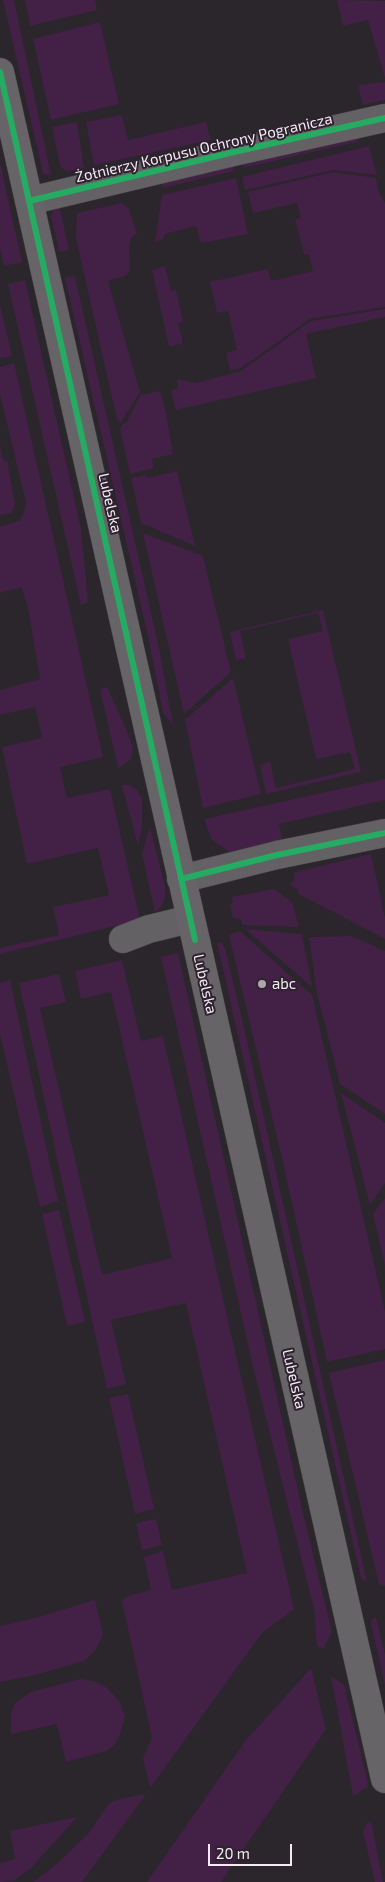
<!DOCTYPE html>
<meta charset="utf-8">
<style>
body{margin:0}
#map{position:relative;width:385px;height:1882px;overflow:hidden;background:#2b252c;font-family:"Exo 2",sans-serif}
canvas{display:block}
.scale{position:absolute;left:208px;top:1844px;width:84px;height:22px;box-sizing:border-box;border:2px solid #f3eaf3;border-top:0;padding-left:6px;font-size:15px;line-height:18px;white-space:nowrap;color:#f3eaf3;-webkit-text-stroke:4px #2e222f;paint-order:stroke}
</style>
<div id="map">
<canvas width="385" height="1882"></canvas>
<div class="scale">20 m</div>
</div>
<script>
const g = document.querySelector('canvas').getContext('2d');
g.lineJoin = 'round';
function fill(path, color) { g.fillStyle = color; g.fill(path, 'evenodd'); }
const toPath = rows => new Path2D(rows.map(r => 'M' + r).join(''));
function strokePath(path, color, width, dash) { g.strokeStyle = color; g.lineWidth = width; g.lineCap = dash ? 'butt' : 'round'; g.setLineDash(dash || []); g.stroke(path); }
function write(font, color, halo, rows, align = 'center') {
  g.font = font + ' "Exo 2",sans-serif'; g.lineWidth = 4; g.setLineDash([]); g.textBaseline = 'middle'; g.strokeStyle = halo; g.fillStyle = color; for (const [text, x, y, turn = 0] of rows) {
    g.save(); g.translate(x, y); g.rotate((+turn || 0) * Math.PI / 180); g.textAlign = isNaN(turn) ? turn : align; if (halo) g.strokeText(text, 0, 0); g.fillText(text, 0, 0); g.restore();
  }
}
fill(toPath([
 [3,0,14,0,51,175,43,174],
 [25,0,95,0,97,10,30,26],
 [337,0,385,1,385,78,368,20,343,26],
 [100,22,119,104,51,120,33,39],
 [385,82,385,100,363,105,358,85],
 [122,115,128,140,206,122,211,140,94,165,86,122],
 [77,122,84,168,67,172,60,166,52,127],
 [362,136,357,142,352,143,243,168,242,163],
 [369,146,377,175,333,170,245,190,242,177],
 [0,163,22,262,4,266,0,249],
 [233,166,234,171,162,188,163,181],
 [333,172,376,178,379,192,385,203,385,307,310,319,241,368,230,370,226,353,237,350,228,311,217,313,210,282,268,269,271,281,313,271,309,254,304,255,295,219,301,218,297,203,253,213,248,192],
 [236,178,248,234,201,243,196,226,164,234,164,239,155,242,162,195],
 [122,203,129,209,137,233,132,237,129,246,130,271,125,276,108,281,140,392,121,422,117,420,76,238,77,213],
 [59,204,69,250,59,252,51,216,54,208],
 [165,266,171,291,176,290,183,322,178,323,183,343,169,347,152,270],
 [75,276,159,648,173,725,163,713,148,636,65,278],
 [25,280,81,529,88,602,81,605,8,284],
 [0,304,12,356,0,358],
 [385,309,385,317,306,334,316,378,176,410,171,390,178,388,177,379,196,383,241,371,311,321],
 [14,363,103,757,60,767,67,798,110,789,140,920,0,954,0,948,59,935,53,907,109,895,98,848,27,864,2,747,42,738,35,707,0,715,0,690,40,679,28,608,22,587,0,593,0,527,19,521,23,515,26,503,0,394,0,367],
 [160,391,166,412,173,454,152,459,154,468,130,474,120,429,123,424,126,423,141,395],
 [0,445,3,460,7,461,15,504,11,513,0,515],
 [177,471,195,546,141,523,131,478,146,475,147,478],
 [143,533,203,556,231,672,184,714],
 [323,610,361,772,266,794,260,765,270,762,276,788,355,769,350,752,316,759,288,639,323,631,318,613,240,631,246,658,236,660,230,632],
 [233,678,261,794,203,808,185,720],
 [107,687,126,729,133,748,131,759,122,766,118,768,100,689],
 [385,779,385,800,279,824,283,843,232,854,211,839,204,819],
 [122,785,128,785,137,790,142,799,142,827,138,846],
 [150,827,165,886,165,898,161,907,155,912,142,854],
 [371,854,385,918,385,939,299,894,297,888,293,887,290,884,291,882,295,880,293,874,295,872],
 [274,889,292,902,299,927,242,925,241,919,233,918,230,905,233,902,232,897],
 [245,929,302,934,312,987],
 [240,931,312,995,385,1312,385,1349,327,1362,284,1167,229,935],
 [351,936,385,951,385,1114,340,1084,317,993,309,937],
 [221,942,225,948,243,1023,366,1578,366,1582,361,1578,217,943],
 [178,953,303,1513,332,1632,324,1648,318,1647,316,1640,315,1613,251,1358,161,957],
 [122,960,141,1041,163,1036,294,1609,262,1633,150,1788,143,1758,152,1738,122,1601,128,1596,151,1590,144,1557,163,1551,172,1590,247,1573,186,1303,111,1320,126,1384,107,1389,19,983,59,974,66,1002,40,1008,102,1275,172,1258,111,992,81,999,75,971],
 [10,980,58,1201,40,1207,0,1034,0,983],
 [341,1093,385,1123,385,1183,370,1205],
 [385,1198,385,1266,373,1214],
 [59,1210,85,1322,67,1326,42,1214],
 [385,1360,385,1586,379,1584,329,1373],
 [128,1394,154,1509,135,1514,109,1398],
 [156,1519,162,1545,142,1550,136,1523],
 [95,1600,103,1635,95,1651,84,1661,35,1675,0,1682,0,1626,31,1619],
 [376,1617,385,1655,385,1685,371,1624,372,1620],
 [311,1668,326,1729,221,1882,147,1882,246,1740],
 [331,1676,344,1685,368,1783,367,1787,353,1796],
 [81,1679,94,1681,106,1687,119,1701,125,1716,120,1735,114,1745,107,1751,66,1762,57,1724,11,1734,11,1714,15,1703,31,1692],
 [146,1794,82,1882,34,1882,59,1862,89,1833,109,1803,120,1799],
 [77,1817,31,1868,13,1881,0,1882,0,1863,15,1859,10,1831],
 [371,1821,383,1882,375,1882,363,1832,367,1823]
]), '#432146');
const minor = toPath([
 [29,201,234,152,385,118],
 [181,879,277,855,385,833],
 [123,939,149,929,190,919]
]);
const secondary = toPath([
 [0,72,385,1779]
]);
strokePath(minor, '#464147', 29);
strokePath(secondary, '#464147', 29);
strokePath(minor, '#646164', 28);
strokePath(secondary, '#676468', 28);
strokePath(toPath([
 [0,72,195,940],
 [29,201,234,152,385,118],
 [181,879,277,855,385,833]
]), '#26ab63', 6);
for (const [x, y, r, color] of [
 [262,984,5,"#ada5ad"]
]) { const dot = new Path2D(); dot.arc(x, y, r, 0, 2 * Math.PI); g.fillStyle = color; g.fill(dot); strokePath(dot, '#2e222f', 2); }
write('15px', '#f3eaf3', '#2e222f', [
 ["Żołnierzy Korpusu Ochrony Pogranicza",204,148,-13],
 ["Lubelska",110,503,77],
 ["Lubelska",205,984,77],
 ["Lubelska",294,1379,77]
]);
write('15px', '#f3eaf3', '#2e222f', [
 ["abc",272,984]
], 'left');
</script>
